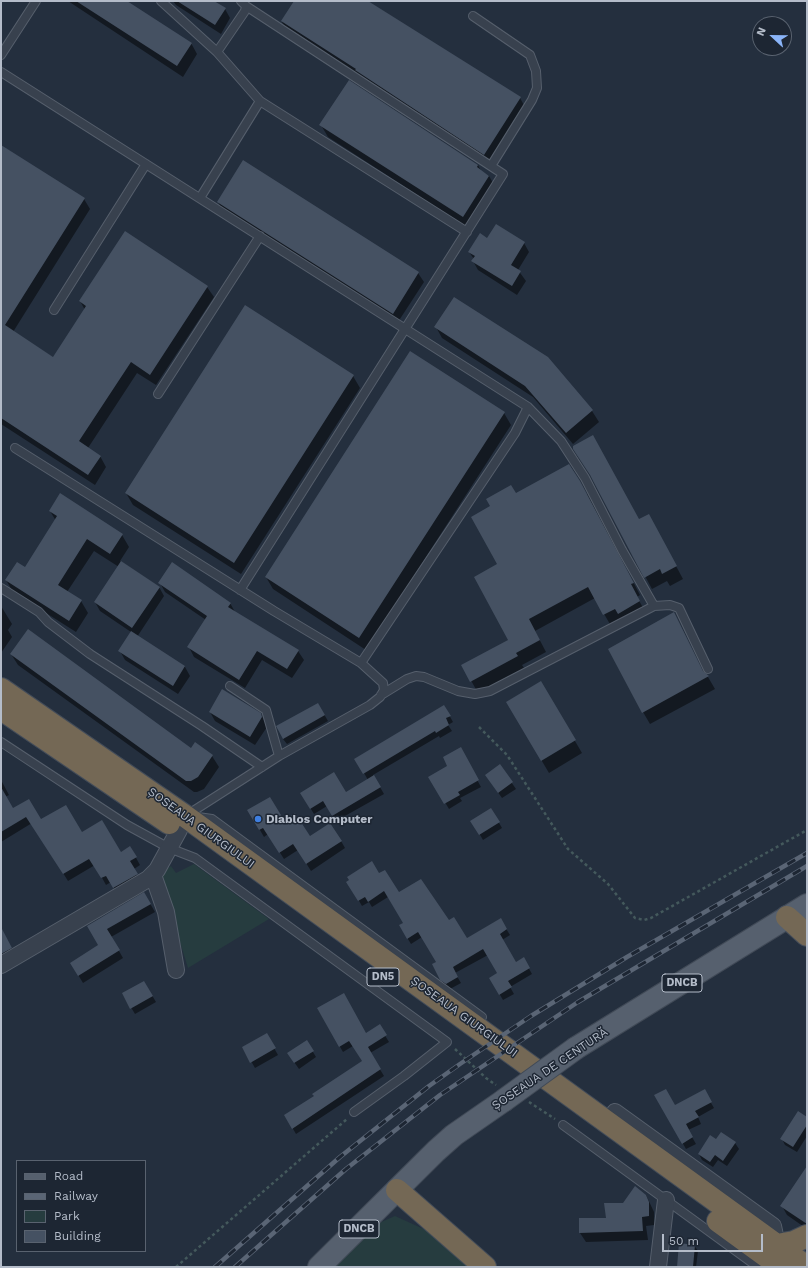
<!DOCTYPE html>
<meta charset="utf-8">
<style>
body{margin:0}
#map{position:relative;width:808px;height:1268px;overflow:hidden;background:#242f3e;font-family:"Work Sans",sans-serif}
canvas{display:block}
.frame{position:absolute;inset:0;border:2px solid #b4bcc9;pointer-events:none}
.legend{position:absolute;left:16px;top:1160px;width:130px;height:92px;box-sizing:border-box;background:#1d2633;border:1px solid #59626f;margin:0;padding:5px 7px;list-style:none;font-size:12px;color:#b4bcc9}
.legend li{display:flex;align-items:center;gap:8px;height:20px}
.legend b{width:20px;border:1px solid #59626f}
.north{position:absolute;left:752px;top:16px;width:40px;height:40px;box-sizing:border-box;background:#1d2633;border:1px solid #59626f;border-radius:50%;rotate:292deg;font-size:11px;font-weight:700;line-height:16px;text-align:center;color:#b4bcc9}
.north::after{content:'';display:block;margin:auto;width:14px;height:18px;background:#8ab4f8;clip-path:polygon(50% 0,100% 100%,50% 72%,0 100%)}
.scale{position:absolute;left:662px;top:1234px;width:101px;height:18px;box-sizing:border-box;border:2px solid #b4bcc9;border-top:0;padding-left:5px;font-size:12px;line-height:14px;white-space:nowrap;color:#b4bcc9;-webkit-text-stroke:3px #1d2633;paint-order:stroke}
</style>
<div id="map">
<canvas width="808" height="1268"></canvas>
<div class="frame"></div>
<ul class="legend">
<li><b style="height:5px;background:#56606e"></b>Road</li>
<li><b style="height:5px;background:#5a6575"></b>Railway</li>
<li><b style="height:11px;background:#263c3f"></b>Park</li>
<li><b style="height:11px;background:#455162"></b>Building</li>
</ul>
<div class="north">N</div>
<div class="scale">50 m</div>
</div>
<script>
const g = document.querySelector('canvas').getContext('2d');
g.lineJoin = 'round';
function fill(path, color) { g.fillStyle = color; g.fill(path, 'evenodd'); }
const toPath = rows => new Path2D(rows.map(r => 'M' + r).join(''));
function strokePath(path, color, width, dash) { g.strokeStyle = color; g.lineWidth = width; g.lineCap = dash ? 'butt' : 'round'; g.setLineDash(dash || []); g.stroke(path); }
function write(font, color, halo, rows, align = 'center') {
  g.font = font + ' "Work Sans",sans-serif'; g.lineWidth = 3; g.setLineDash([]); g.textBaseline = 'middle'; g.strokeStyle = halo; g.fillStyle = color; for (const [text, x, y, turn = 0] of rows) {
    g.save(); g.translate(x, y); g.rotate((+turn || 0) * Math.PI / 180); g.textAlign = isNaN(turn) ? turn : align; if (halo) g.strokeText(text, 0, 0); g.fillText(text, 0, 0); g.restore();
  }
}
fill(toPath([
 [194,864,269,919,188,968,159,874,171,866,176,873],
 [395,1216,439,1236,472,1267,327,1267,372,1226]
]), '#263c3f');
fill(toPath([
 [68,1,129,1,128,3,191,43,197,54,183,77],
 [173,1,212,1,225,9,230,18,221,34,176,5],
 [295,1,367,1,520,98,525,107,490,164,287,31,282,22],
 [321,125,478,165,481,171,489,176,496,188,470,229,328,137],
 [1,146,84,199,90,209,13,332,54,358,85,310,80,301,207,287,214,297,156,385,137,373,88,448,100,456,106,467,95,485,1,424],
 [218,202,418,273,424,282,398,322,223,211],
 [487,239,524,243,529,252,518,270,526,281,517,295,478,270,473,261,474,259,469,252],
 [245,307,353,376,360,388,241,574,133,505,126,493],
 [436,327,592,411,599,422,573,444,533,397,442,338],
 [504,413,511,425,366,650,273,589,266,577],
 [574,449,639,520,655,527,683,579,670,586,667,581,652,589,595,483],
 [515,494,587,494,640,595,637,597,646,613,611,626,595,598,535,631,546,652,522,665,524,668,478,693,463,666,509,640,499,565],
 [50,511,122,535,129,547,120,561,159,587,164,596,137,637,185,667,190,676,178,694,125,660,120,651,131,632,100,611,95,602,119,567,94,551,67,592,81,601,88,613,76,632,13,592,6,580,25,569,56,521],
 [160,583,230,603,235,612,298,651,304,660,292,678,262,660,245,688,194,657,189,647,206,620,165,592],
 [1,606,12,624,8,630,12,637,1,653],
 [674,614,704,674,708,677,715,689,650,724,643,712],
 [11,654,191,750,212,756,219,767,204,789,197,792,194,792,18,665],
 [541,683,582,753,549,773,507,702],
 [318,704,328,721,287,744,283,739],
 [444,706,453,722,448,725,452,731,440,738,439,736,373,775,384,794,336,821,327,806,314,814,301,793,346,793,368,780,356,759],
 [210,712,261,714,267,727,255,745,215,721],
 [460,749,481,787,460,798,462,801,449,809,430,777,449,766],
 [500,766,516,789,502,798,490,781],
 [1,780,9,795,5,797,12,810,40,821,82,833,120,853,130,847,140,865,134,869,141,882,118,895,111,882,106,885,95,865,68,881,32,823,1,842],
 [491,809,502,828,483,840,472,821],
 [249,811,284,821,309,837,341,841,345,848,311,871,298,850,284,859,268,834,264,837],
 [379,874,399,894,448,921,466,939,500,919,510,935,502,940,515,963,523,958,532,974,510,987,514,994,503,1000,490,978,498,973,488,955,455,973,461,983,450,989,445,986,433,965,438,962,422,937,411,944,400,926,405,923,388,897,372,907,369,902,362,906,348,882],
 [144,893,155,912,111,937,123,958,83,983,71,963,100,945,89,926],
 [4,935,15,954,1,962,1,937],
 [144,982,156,1002,135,1014,123,994],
 [318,1009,366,1034,379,1026,389,1042,370,1053,384,1076,296,1134,285,1115,315,1097,363,1062,353,1046,343,1052],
 [266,1034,278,1055,255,1068,243,1047],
 [307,1042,316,1057,299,1069,292,1059],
 [704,1091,714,1108,698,1117,701,1124,688,1130,696,1144,686,1149,656,1096,674,1106],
 [807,1118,807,1136,797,1152,785,1145,782,1139],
 [717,1140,735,1143,739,1149,727,1166,718,1160,713,1167,702,1160,699,1154],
 [807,1168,807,1229,787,1215,782,1206],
 [646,1195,654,1212,654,1225,646,1226,648,1240,586,1242,580,1233,580,1219,607,1219,624,1204],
 [694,1245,698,1251,696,1267,678,1267],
 [640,1266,641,1267,607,1267]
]), '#0007');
fill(toPath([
 [76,1,127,1,192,43,177,66],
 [177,1,214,1,226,8,215,25],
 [294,1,368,1,521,97,484,155,355,70,356,69,281,21],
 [349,80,478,165,477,167,489,176,463,217,319,125],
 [1,145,85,198,5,325,53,357,86,306,79,301,125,231,208,286,150,375,131,362,79,441,101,456,88,475,1,418],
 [243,160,419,272,393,314,217,202],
 [496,224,525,242,511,265,521,271,512,286,471,261,475,256,468,252,480,233,487,238],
 [454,297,548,357,593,410,566,433,525,386,434,327],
 [245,305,354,375,234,563,125,493],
 [410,351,505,412,359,638,265,577],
 [593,435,639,519,649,514,677,566,662,574,660,569,644,578,590,475,573,449,573,446],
 [569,464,580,481,634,583,631,584,640,601,618,614,615,609,603,615,588,587,529,619,540,640,516,653,518,656,470,682,461,665,508,640,474,577,497,564,471,517,490,506,486,499,511,485,516,493],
 [60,493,123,534,110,554,87,539,58,585,82,600,69,621,5,580,17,562,25,567,57,516,49,511],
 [121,561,160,587,132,628,94,602],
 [172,562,231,603,228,607,299,650,287,669,257,651,239,680,187,647,207,616,158,583],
 [674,612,703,671,709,676,642,713,608,649],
 [28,629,191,748,195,742,213,755,198,777,191,781,186,781,10,654],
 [131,631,185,666,173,686,118,651],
 [541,681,576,740,541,761,506,702],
 [222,689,261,713,262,717,250,737,209,712],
 [318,703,325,715,283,739,276,726],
 [444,705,451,716,446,718,449,725,436,733,435,731,363,774,354,759],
 [461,747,479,780,458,792,460,795,444,804,428,777,447,766,443,757],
 [500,764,513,782,498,793,485,775],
 [334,772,346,792,374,775,381,787,332,816,323,801,310,809,300,793],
 [1,787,13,808,29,799,41,819,66,805,82,832,102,820,121,852,130,846,137,857,130,861,138,874,113,888,106,876,101,878,89,859,63,874,26,817,1,832],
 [270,797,284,820,295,813,310,836,330,823,342,841,306,864,293,844,279,853,263,828,259,830,247,810],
 [491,808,500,822,479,835,470,821],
 [372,861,379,873,385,870,399,892,421,879,449,920,454,917,467,938,501,918,507,929,500,934,516,962,524,957,530,968,508,981,512,987,499,995,489,978,497,973,483,949,453,967,458,977,446,984,440,980,432,964,436,962,418,932,407,939,399,925,403,923,384,891,368,902,365,897,358,901,346,882,349,880,347,877],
 [144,892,151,904,107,929,120,950,78,976,70,963,98,945,87,926],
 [1,927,12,948,1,954],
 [144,981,153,996,130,1009,122,993],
 [344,993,366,1033,380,1024,387,1035,368,1047,381,1069,292,1129,284,1115,314,1096,312,1094,362,1061,349,1041,339,1047,317,1008],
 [267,1033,276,1048,250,1063,242,1047],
 [307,1040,314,1051,294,1063,287,1053],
 [666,1089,675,1105,705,1089,712,1102,695,1111,699,1117,686,1124,693,1137,682,1144,654,1095],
 [798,1111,807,1117,807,1125,793,1147,780,1139],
 [721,1132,736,1142,723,1161,715,1155,710,1162,698,1154,710,1135,716,1139],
 [807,1166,807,1224,780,1206],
 [635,1186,646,1195,649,1202,649,1216,642,1217,643,1231,579,1233,579,1218,606,1218,604,1203,623,1203],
 [679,1243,695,1245,693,1267,677,1267]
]), '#455162');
const lane = toPath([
 [161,1,217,52,260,101,467,232],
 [473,16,530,55,536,71,537,88,532,100,491,166],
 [217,52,245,11,246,6,241,1],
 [1,55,36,1],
 [1,72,528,407,561,441,585,478,622,550,654,606],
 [200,198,260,101],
 [54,310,146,164],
 [158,394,260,236],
 [15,448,274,611,361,663,383,683,384,690,380,697,370,705,279,756,187,815],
 [1,588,39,612,48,622,90,654,202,726,262,767],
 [240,590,503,174,246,6],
 [361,663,515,433,528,407],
 [230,686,266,710,279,756],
 [381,695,407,679,416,676,424,677,458,691,475,694,490,691,654,606,670,605,679,608,708,669],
 [1,742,127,825,169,848,195,858,447,1042,404,1076,354,1112],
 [198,817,212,819,482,1017],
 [563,1125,758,1267]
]);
const street = toPath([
 [153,875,166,912,176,970],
 [1,965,148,879,157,870,179,830],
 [615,1112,773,1226,777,1245],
 [658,1267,666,1200]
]);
const primary = toPath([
 [576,1048,807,905],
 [319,1267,436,1151,454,1135,503,1101]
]);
const highway = toPath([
 [1,689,185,816,807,1267],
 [1,709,169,823],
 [787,917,807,935],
 [397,1190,485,1267],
 [718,1221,781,1267],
 [777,1245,794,1242,807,1236]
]);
strokePath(lane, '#565f6c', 10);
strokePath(street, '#565f6c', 18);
strokePath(primary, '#414a57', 24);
strokePath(highway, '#434c59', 24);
strokePath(toPath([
 [479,727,507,755,568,849,608,884,635,918,644,920,651,918,807,830],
 [455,1049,486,1078,496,1085],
 [529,1102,555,1119],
 [176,1267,347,1119]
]), '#44595c', 2.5, [3, 3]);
strokePath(lane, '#38414e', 8);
strokePath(street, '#38414e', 16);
strokePath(primary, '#56606e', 22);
strokePath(highway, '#746855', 22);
const rail = toPath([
 [215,1267,340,1157,429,1086,460,1064,531,1016,627,957,807,853],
 [235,1267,346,1169,440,1095,578,1002,807,866]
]);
strokePath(rail, '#5a6575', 4.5);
strokePath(rail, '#1d2633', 3, [9]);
const primaryBridge = toPath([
 [503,1101,576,1048]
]);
strokePath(primaryBridge, '#414a57', 24, []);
strokePath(primaryBridge, '#56606e', 22);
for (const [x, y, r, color] of [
 [258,819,4,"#3f7fe0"]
]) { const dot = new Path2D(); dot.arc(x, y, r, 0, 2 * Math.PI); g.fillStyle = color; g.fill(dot); strokePath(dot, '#1d2633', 1.5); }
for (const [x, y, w] of [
 [383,977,32],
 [682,983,40],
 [359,1229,40]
]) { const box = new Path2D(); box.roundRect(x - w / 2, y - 9, w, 18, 3); g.fillStyle = '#1d2633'; g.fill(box); strokePath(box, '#b4bcc9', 1); }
write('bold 11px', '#b4bcc9', null, [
 ["DN5",383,977],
 ["DNCB",682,983],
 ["DNCB",359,1229]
]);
write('bold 12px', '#b4bcc9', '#1d2633', [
 ["Diablos Computer",266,819]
], 'left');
write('12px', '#b4bcc9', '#1d2633', [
 ["ȘOSEAUA GIURGIULUI",201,828,36],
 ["ȘOSEAUA GIURGIULUI",464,1017,36],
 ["ȘOSEAUA DE CENTURĂ",550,1069,-34]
]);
</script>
